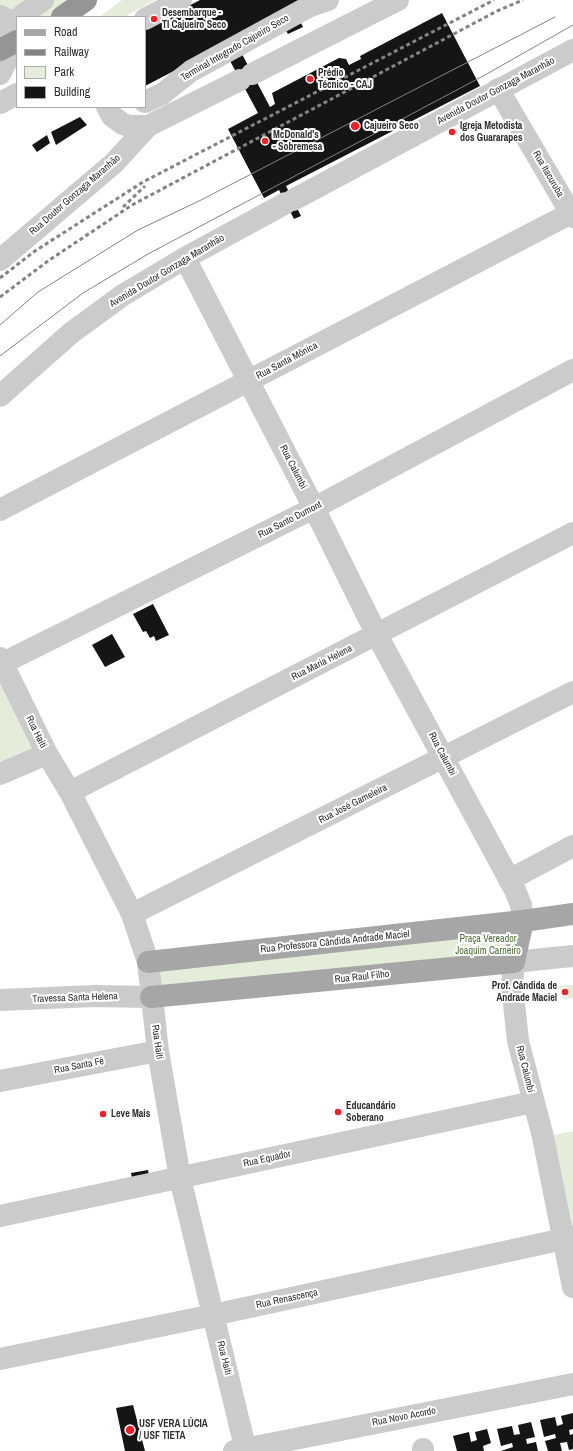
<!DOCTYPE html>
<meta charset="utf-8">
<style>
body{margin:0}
#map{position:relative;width:573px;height:1451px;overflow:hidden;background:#fff;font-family:"Archivo Narrow",sans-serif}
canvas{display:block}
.legend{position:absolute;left:16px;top:16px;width:130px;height:92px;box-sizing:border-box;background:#fff;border:1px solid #ababab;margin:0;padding:5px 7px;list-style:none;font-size:12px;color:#2e2e2e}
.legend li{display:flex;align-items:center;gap:8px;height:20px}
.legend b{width:20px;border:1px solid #ababab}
</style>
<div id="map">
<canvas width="573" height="1451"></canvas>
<ul class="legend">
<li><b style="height:5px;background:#a6a6a6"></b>Road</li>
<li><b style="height:5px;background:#838383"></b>Railway</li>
<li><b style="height:11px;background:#e4edda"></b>Park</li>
<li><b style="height:11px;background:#151515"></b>Building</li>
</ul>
</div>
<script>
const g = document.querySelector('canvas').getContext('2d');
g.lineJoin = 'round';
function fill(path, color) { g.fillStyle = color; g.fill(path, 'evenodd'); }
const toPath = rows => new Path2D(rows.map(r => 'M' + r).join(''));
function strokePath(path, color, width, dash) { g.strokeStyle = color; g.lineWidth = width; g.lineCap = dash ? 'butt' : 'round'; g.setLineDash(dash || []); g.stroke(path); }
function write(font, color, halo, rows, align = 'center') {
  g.font = font + ' "Archivo Narrow",sans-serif'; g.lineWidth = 4; g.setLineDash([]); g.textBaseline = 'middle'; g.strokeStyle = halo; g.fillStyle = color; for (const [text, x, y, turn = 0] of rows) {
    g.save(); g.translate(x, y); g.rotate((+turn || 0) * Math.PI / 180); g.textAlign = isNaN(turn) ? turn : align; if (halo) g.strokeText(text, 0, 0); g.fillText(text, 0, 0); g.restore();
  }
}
fill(toPath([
 [0,0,78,0,51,17,17,17,0,46],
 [122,0,155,0,124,17,100,17],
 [0,679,39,750,0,769],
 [504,924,517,941,507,963,151,997,148,962],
 [573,985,573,998,563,999,559,986],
 [573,1131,573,1237,543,1137]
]), '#e4edda');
fill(toPath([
 [200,0,309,0,234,39,270,107,275,104,272,93,339,58,346,59,349,65,361,59,360,56,442,13,480,86,286,186,301,216,294,219,279,190,264,198,228,129,258,113,222,46,145,86,145,29],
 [299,19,303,27,288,34,284,27],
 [80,117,87,125,56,145,51,132],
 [47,135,50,143,37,152,32,145],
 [153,604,169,635,156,641,154,636,150,638,146,631,143,632,133,614],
 [112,634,125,657,105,667,92,645],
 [148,1170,150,1181,133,1184,131,1173],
 [133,1405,145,1451,125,1451,116,1408],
 [573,1413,573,1429,569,1430,570,1435,573,1434,573,1449,569,1450,567,1442,560,1443,562,1451,548,1451,545,1441,556,1438,555,1434,544,1437,540,1420,555,1417,557,1426,563,1424,561,1416],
 [531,1422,535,1437,526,1439,527,1444,536,1442,538,1451,501,1451,513,1447,512,1443,501,1446,497,1429,512,1426,514,1435,520,1434,518,1425],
 [487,1429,491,1443,483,1446,484,1451,457,1451,453,1436,469,1432,471,1442,477,1440,475,1432]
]), '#151515');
strokePath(toPath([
 [0,16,13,23,0,31],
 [20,17,43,0],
 [145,19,181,0],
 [0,74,17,41],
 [252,74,398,0],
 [498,89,573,217],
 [145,102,162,94,191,71,310,6,328,0],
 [0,103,17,94],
 [107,107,112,116,123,124,129,126,148,126,240,80],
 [293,200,573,50],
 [185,258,314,508,377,635,515,890,521,905,523,921],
 [0,260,114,163,148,126],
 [0,396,71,333,123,295,185,258,286,203],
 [0,510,573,212],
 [0,658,47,754,70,792,132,914,148,962,158,1051,180,1178,246,1451],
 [3,663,314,508,573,370],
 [0,774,47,754],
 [70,792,573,533],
 [509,880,573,846],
 [132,914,573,692],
 [573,956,514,962,512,985,518,1041,543,1137,573,1287],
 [0,1000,95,996,151,997],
 [0,1081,158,1051],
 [0,1216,533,1102],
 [0,1359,213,1315,573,1237],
 [423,1449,423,1451],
 [234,1451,573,1384]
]), '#cbcbcb', 22);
strokePath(toPath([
 [148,962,523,921,573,914],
 [151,997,514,962,523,921]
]), '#a6a6a6', 22);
strokePath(toPath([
 [62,17,86,0],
 [0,50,17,41]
]), '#959595', 22);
strokePath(toPath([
 [0,325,38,292,138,230,201,200,555,17],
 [0,356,83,293,148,254,485,75,573,25]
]), '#838383', 1);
strokePath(toPath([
 [123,207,145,186],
 [0,278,35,251,143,182,494,0],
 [0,297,48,261,132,205,497,11,523,0]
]), '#838383', 3, [4, 3]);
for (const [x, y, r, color] of [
 [154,19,4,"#f61f28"],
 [310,79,4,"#f61f28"],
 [355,126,5,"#f61f28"],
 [452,132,4,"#f61f28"],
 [265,141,4,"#f61f28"],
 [565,992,4,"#f61f28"],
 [338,1112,4,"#f61f28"],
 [103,1114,4,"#f61f28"],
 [130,1430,5,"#f61f28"]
]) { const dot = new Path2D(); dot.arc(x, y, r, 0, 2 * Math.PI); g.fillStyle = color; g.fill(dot); strokePath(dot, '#fff', 1.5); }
write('bold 10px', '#2e2e2e', '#fff', [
 ["Desembarque -",162,13],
 ["TI Cajueiro Seco",162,25],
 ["Prédio",318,73],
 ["Técnico - CAJ",318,85],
 ["Cajueiro Seco",364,126],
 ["Igreja Metodista",460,126],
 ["dos Guararapes",460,138],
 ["McDonald's",273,135],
 ["- Sobremesa",273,147],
 ["Prof. Cândida de",557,986,"right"],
 ["Andrade Maciel",557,998,"right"],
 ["Educandário",346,1106],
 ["Soberano",346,1118],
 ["Leve Mais",111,1114],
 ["USF VERA LÚCIA",139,1424],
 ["/ USF TIETA",139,1436]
], 'left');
write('10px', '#2e2e2e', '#fff', [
 ["Terminal Integrado Cajueiro Seco",235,48,-30],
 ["Avenida Doutor Gonzaga Maranhão",496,91,-28],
 ["Rua Itacuruba",548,174,60],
 ["Rua Doutor Gonzaga Maranhão",75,195,-41],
 ["Avenida Doutor Gonzaga Maranhão",167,271,-31],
 ["Rua Santa Mônica",287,361,-28],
 ["Rua Calumbi",293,467,63],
 ["Rua Santo Dumont",290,520,-27],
 ["Rua Maria Helena",322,663,-27],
 ["Rua Haiti",36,732,64],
 ["Rua Calumbi",442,754,62],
 ["Rua José Gameleira",353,804,-27],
 ["Rua Professora Cândida Andrade Maciel",335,942,-6],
 ["Rua Raul Filho",362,977,-6],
 ["Travessa Santa Helena",75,998,-2],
 ["Rua Haiti",157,1042,82],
 ["Rua Santa Fé",79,1066,-11],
 ["Rua Calumbi",525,1069,76],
 ["Rua Equador",267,1159,-12],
 ["Rua Renascença",287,1299,-12],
 ["Rua Haiti",224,1358,76],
 ["Rua Novo Acordo",404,1417,-11]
]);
write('10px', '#4f6e37', '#fff', [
 ["Praça Vereador",488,939],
 ["Joaquim Carneiro",488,951]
]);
</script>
